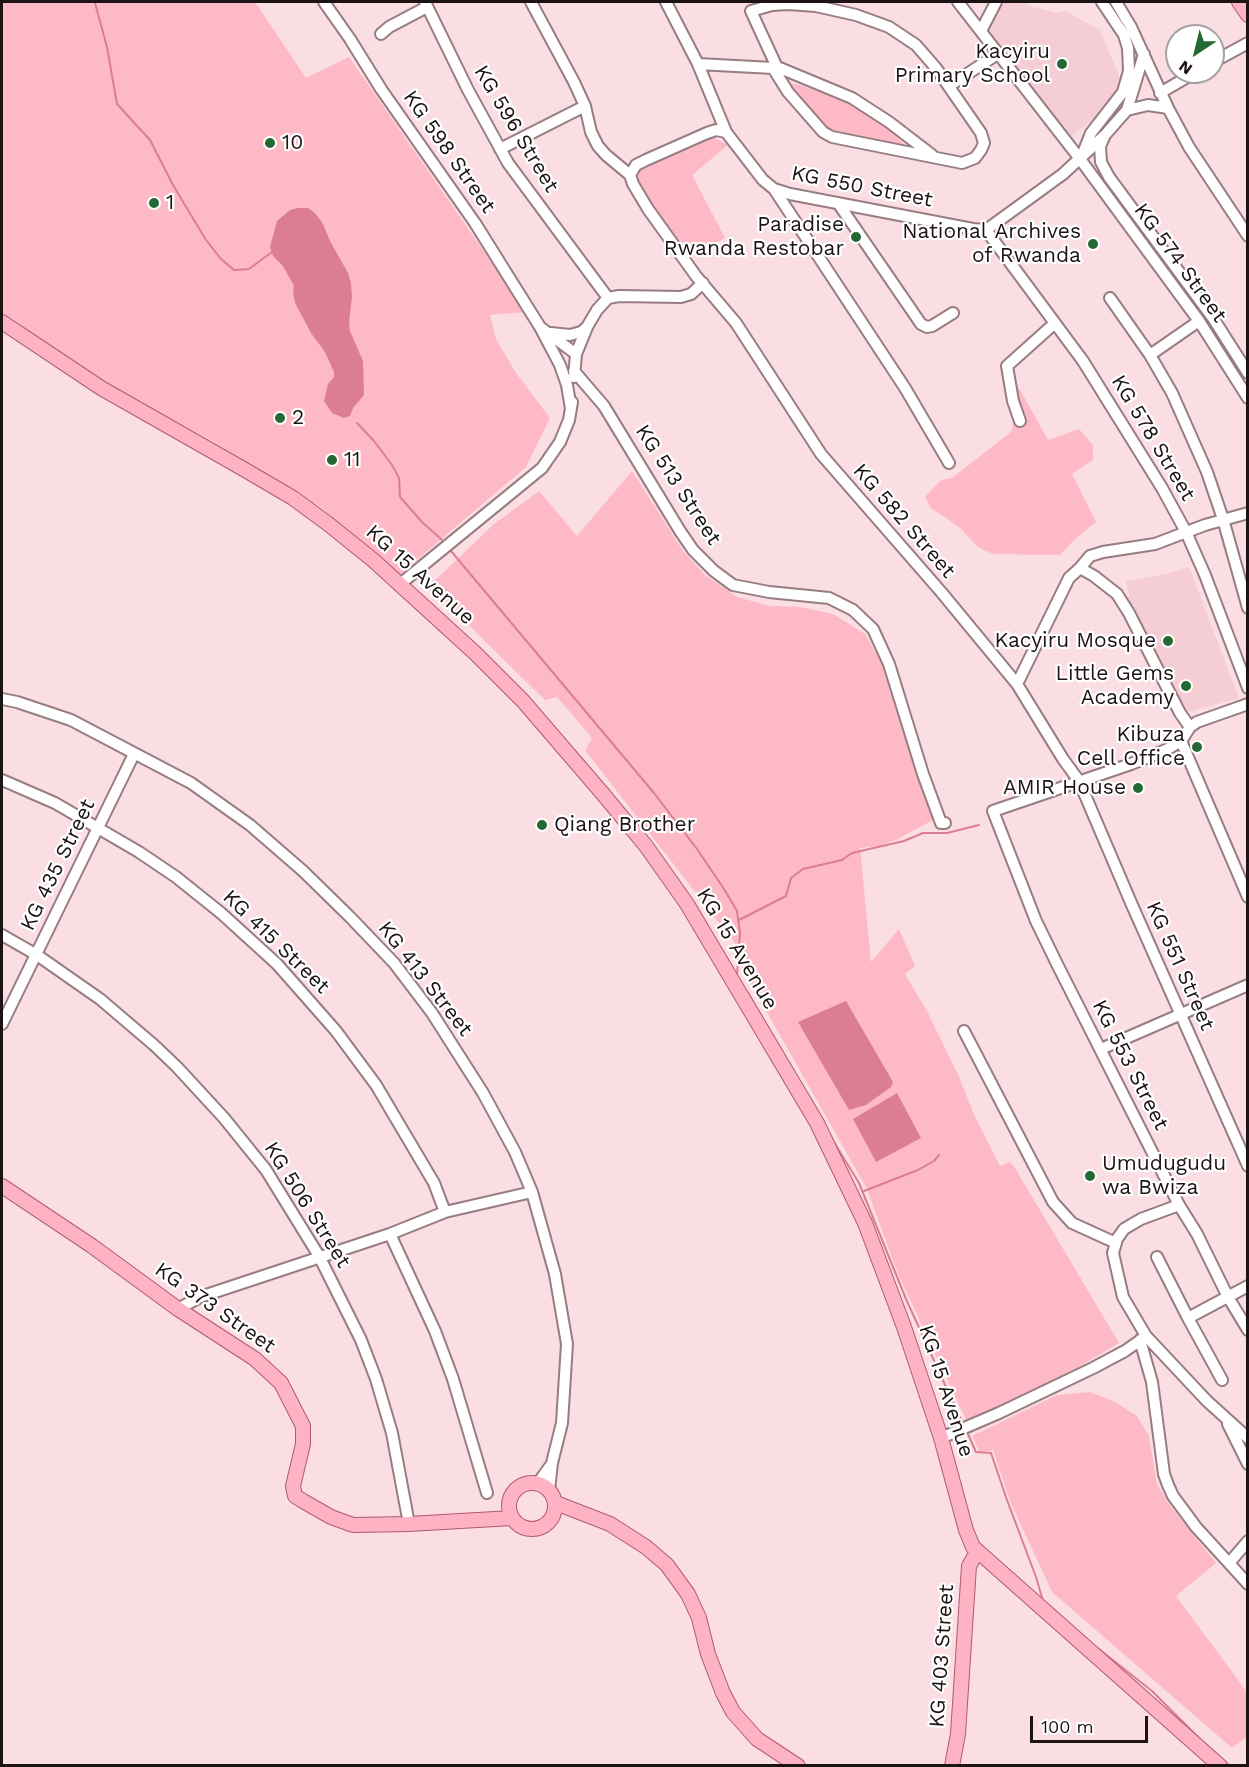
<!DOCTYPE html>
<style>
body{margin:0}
#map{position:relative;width:1249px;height:1767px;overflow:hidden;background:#fbdee3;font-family:"Work Sans",sans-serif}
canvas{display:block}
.frame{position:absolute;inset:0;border:3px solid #1c1314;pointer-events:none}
.north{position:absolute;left:1165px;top:24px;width:60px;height:60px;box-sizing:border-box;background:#fff;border:2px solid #a4a1a1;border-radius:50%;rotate:215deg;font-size:16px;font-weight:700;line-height:24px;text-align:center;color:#1c1314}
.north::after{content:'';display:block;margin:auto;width:21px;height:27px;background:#246833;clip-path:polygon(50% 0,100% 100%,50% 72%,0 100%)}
.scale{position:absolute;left:1030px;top:1716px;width:118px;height:27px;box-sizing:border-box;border:3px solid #1c1314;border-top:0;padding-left:8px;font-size:18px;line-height:21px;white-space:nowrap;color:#1c1314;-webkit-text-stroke:4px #fff;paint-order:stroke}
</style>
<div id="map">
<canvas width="1249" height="1767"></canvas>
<div class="frame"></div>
<div class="north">N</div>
<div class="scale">100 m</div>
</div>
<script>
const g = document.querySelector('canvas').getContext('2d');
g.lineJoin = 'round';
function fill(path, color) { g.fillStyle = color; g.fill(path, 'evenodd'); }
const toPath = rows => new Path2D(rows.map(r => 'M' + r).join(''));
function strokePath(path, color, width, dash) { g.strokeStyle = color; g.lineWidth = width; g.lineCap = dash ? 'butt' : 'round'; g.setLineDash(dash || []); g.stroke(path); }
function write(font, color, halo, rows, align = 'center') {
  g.font = font + ' "Work Sans",sans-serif'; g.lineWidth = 4.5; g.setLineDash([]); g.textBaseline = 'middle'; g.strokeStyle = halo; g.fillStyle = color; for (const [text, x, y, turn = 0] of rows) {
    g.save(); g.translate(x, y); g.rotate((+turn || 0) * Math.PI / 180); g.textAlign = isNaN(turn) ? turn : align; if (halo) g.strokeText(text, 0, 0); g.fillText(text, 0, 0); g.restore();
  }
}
fill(toPath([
 [997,2,1027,2,1029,6,1057,13,1065,11,1100,30,1122,83,1102,113,1071,136,992,44,983,31],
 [1189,567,1239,698,1185,713,1134,608,1131,609,1126,602,1129,595,1126,581,1166,574]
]), '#f4ced4');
fill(toPath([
 [2,2,255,2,306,78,349,57,526,312,490,315,496,339,516,373,550,418,526,467,398,576,322,508,210,440,101,381,12,318,2,313],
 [783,82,801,85,854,106,886,125,911,152,821,132],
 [706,133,728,145,692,175,725,238,689,258,685,250,672,246,627,178,631,166],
 [1011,374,1048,440,1079,429,1093,445,1093,460,1072,474,1096,522,1075,539,1060,555,993,554,978,547,959,527,931,508,925,497,941,480,952,478,1012,431,1014,407],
 [632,471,683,551,705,575,737,597,770,606,801,607,833,614,865,634,891,680,933,820,896,840,879,846,860,848,871,962,899,929,915,966,905,974,928,1013,959,1077,975,1117,1000,1166,1010,1162,1015,1168,1119,1343,1077,1368,967,1422,898,1274,867,1189,742,968,741,951,585,750,592,738,557,697,545,700,429,586,494,524,539,491,577,536],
 [1090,1392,1115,1402,1137,1416,1149,1436,1157,1484,1171,1507,1216,1563,1176,1596,1247,1692,1247,1737,1232,1748,1052,1592,1010,1501,993,1450,980,1452,972,1436,1057,1395]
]), '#feb9c6');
fill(toPath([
 [298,208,308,208,315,213,323,224,330,241,348,273,351,283,352,296,349,323,350,331,363,361,364,395,353,408,350,416,344,418,332,413,324,401,328,384,334,377,334,372,325,352,311,333,295,303,293,293,294,286,283,266,273,256,270,247,277,221,290,210],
 [846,1001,893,1082,891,1087,866,1105,849,1110,798,1022],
 [897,1093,921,1138,876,1162,853,1119]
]), '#dc7e92');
strokePath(toPath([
 [95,3,107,47,117,104,150,140,173,185,206,240,221,259,234,270,249,269,272,252],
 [357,423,374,441,392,465,399,478,400,497,422,522,442,540],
 [451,551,654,793,697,849,724,889,737,911,740,933,737,975],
 [739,920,786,896,791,878,803,869,842,860,852,853,904,841,923,833,947,833,979,825],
 [748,993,777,1043],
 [832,1139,859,1183,906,1299,962,1422],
 [864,1191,918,1170,934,1161,939,1155],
 [968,1434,976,1452,991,1453,1007,1500,1036,1577,1043,1601],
 [1090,1642,1152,1691,1202,1741,1230,1766]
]), '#dc7e92', 2);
const minor = toPath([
 [324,2,350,39,381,89,475,223,540,327,560,365,567,385,571,409],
 [425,2,468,90,508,163,608,298],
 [531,2,574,82,585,106,591,132,598,146,606,155,630,175],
 [666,2,698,64,726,132],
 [958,2,1080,159,1199,321,1248,398],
 [1116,2,1131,27,1168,108,1189,147,1248,236],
 [981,31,996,2],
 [381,34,389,27,427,7],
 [1213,62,1248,43],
 [698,64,773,68,775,63,751,11,772,5,788,4,816,6,856,15,889,27,916,45,936,68,981,133,984,143,981,150,975,158,962,163,832,137,823,132,788,92,773,68],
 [775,66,852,98,889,122,932,155],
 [949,86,999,53],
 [1160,93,1196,72],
 [1168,108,1148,105,1127,110,1105,135,1100,146,1101,162,1109,177,1213,318,1248,373],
 [1127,110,1144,54],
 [1105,135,1063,174,986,230,973,229,790,194,774,189,763,180,726,132,716,130,707,133,646,160,636,165,630,175,633,184,648,209,696,276,736,323,821,454,942,593,1017,684,1063,759,1079,781,1132,905,1248,1166],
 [500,149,585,106],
 [1083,153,1091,133,1123,92,1129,71,1128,48,1124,35,1102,2],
 [774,189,905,388,949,463],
 [838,203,921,324,927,327,932,326,953,313],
 [986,230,1083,361,1162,488,1186,532,1205,575,1248,688],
 [1110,298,1150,355],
 [1199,321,1150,355,1172,393,1207,472,1223,519,1248,608],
 [540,327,576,354],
 [551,333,570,335,581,332,587,327],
 [574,371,604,406,680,531,693,550,714,571,733,585,769,592,829,598,853,610,873,629,889,664,923,774,941,823,945,823],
 [574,377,576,354,587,327,597,310,608,298,619,296,681,297,691,294,703,283],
 [1020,421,1013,401,1007,366,1055,323],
 [1080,568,1090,556,1103,552,1155,544,1205,525,1248,513],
 [399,585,542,468,560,442,569,420,572,402],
 [1017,684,1069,578,1080,568,1094,576,1117,594,1129,613,1180,713,1190,727],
 [2,699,17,702,71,720,191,783,250,825,303,871,350,917,394,963,432,1013,483,1093,515,1152,532,1192,555,1274,567,1344,562,1423,552,1463,549,1490],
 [1248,704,1197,722,1190,727,1181,741,1166,750,1131,764,993,811,1036,921,1058,966,1179,1205,1197,1234,1228,1297,1248,1330],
 [1181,741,1248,897],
 [2,780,55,803,139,852,176,877,221,913,277,964,336,1031,376,1085,434,1183,445,1212],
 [2,935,37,955,100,999,154,1045,177,1067,224,1118,266,1170,319,1256,361,1340,376,1379,392,1433,409,1524],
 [2,1024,134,754],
 [964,1031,1053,1202,1072,1223,1116,1243],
 [1101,1049,1248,985],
 [1179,1205,1141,1219,1124,1229,1117,1239,1113,1253,1123,1297,1146,1336,1207,1401,1248,1438],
 [390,1234,435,1331,453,1379,487,1493],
 [1157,1257,1188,1318,1222,1380],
 [178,1309,200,1297,390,1234,445,1212,532,1192],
 [1188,1318,1248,1286],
 [1140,1340,1152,1382,1164,1474,1168,1485,1173,1496,1196,1527,1248,1584],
 [1228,1424,1248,1464],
 [941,1438,999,1413,1093,1368,1125,1351,1145,1337],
 [538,1483,551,1465],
 [1230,1562,1248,1541]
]);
const major = toPath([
 [1239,2,1248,15],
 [2,322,101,388,240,467,293,498,327,523,373,560,475,653,523,701,603,794,646,846,687,904,817,1123,865,1223,904,1327,941,1438,966,1530,973,1547,1220,1766],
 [2,1186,92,1246,178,1309,255,1359,281,1383,303,1426,303,1444,293,1486,295,1496,303,1501,331,1517,353,1525,409,1524,512,1518],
 '509 1506a23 23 0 1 1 46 0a23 23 0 1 1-46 0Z',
 [556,1503,610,1524,646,1547,667,1565,688,1594,699,1618,708,1654,723,1693,733,1712,757,1739,798,1766],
 [952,1766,958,1734,969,1566,977,1552]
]);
strokePath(minor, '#977d82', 14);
strokePath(major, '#ae5a6d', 16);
strokePath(minor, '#fff', 10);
strokePath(major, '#feb3c4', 14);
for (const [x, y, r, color] of [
 [1062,64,6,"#246833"],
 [270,143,6,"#246833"],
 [154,203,6,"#246833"],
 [856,237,6,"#246833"],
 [1093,244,6,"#246833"],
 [280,418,6,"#246833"],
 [332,460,6,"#246833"],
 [1168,641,6,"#246833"],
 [1186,686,6,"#246833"],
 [1197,747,6,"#246833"],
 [1138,788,6,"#246833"],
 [542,825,6,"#246833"],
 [1090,1176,6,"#246833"]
]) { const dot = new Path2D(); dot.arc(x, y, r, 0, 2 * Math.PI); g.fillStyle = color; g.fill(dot); strokePath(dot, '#fff', 2); }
write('21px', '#1c1314', '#fff', [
 ["Kacyiru",1050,52],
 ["Primary School",1050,76],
 ["10",282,143,"left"],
 ["1",166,203,"left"],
 ["Paradise",844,225],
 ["Rwanda Restobar",844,249],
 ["National Archives",1081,232],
 ["of Rwanda",1081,256],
 ["2",292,418,"left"],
 ["11",344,460,"left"],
 ["Kacyiru Mosque",1156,641],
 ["Little Gems",1174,674],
 ["Academy",1174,698],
 ["Kibuza",1185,735],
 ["Cell Office",1185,759],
 ["AMIR House",1126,788],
 ["Qiang Brother",554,825,"left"],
 ["Umudugudu",1102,1164,"left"],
 ["wa Bwiza",1102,1188,"left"]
], 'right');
write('21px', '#1c1314', '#fff', [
 ["KG 596 Street",516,129,59],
 ["KG 598 Street",449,152,55],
 ["KG 550 Street",862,187,11],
 ["KG 574 Street",1180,263,54],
 ["KG 578 Street",1153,438,59],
 ["KG 513 Street",678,485,57],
 ["KG 582 Street",904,521,49],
 ["KG 15 Avenue",420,575,42],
 ["KG 435 Street",58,865,-64],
 ["KG 415 Street",276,942,44],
 ["KG 15 Avenue",737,949,59],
 ["KG 551 Street",1180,966,66],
 ["KG 413 Street",425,979,52],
 ["KG 553 Street",1130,1065,63],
 ["KG 506 Street",307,1205,58],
 ["KG 373 Street",215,1308,35],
 ["KG 15 Avenue",946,1391,72],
 ["KG 403 Street",942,1656,-86]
]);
</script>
